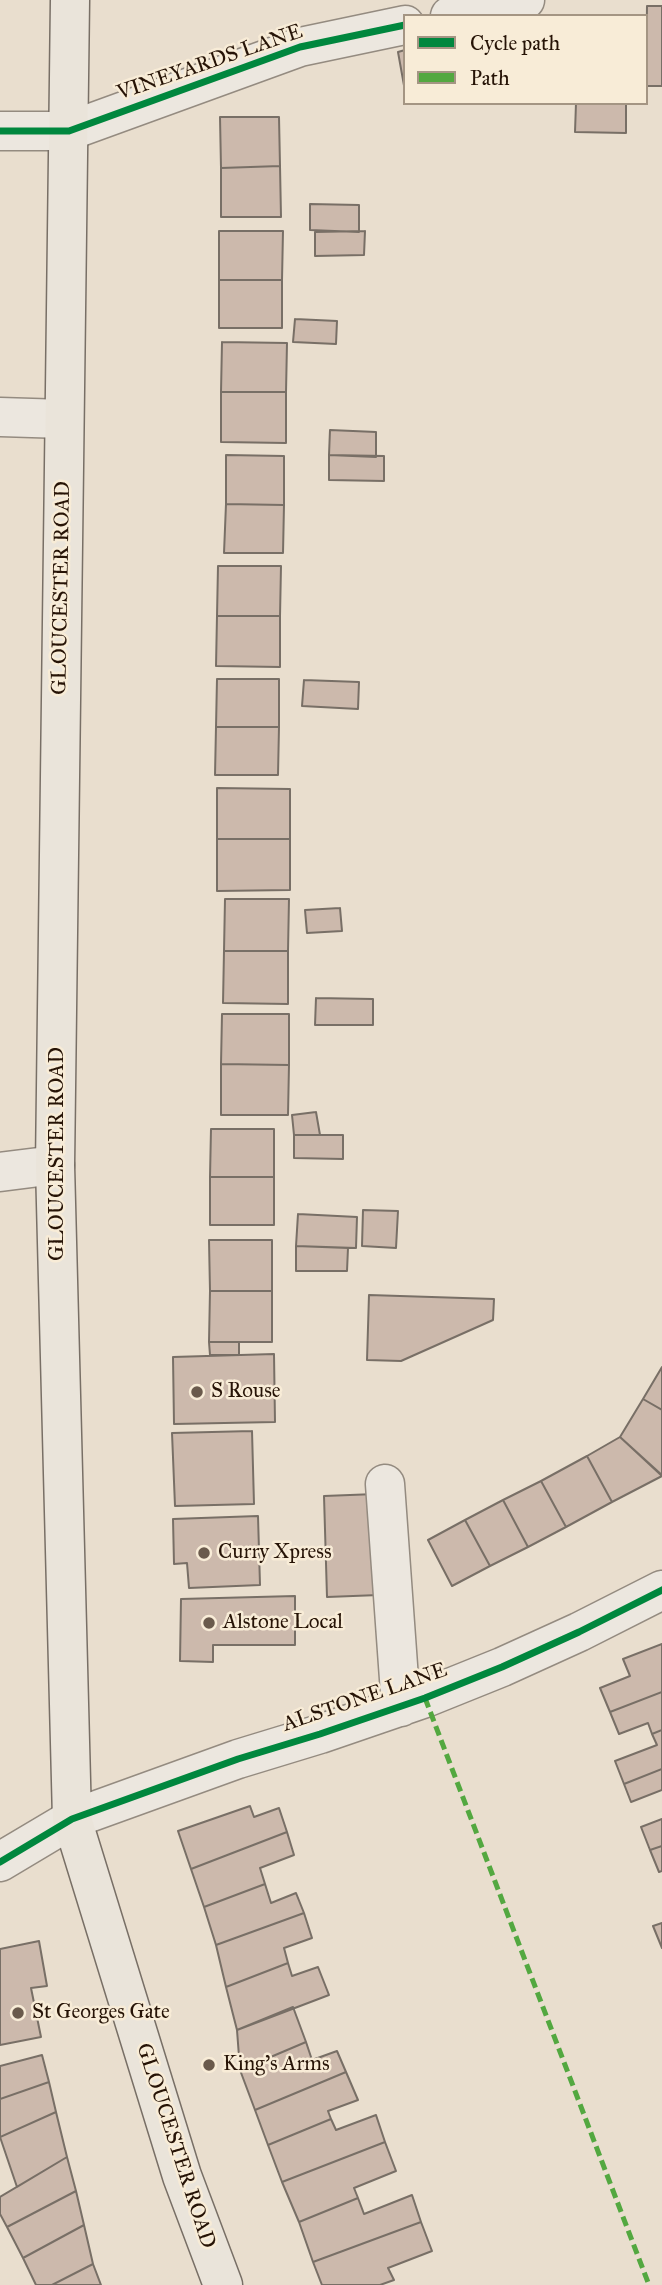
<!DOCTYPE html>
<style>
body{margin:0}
#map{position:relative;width:662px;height:2285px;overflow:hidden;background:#e9dece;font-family:"IM FELL Great Primer",serif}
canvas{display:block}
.legend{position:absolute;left:403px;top:14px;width:245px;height:91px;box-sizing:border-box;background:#f8ecd7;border:2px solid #a49583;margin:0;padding:9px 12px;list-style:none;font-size:21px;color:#261306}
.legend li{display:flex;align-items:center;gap:14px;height:35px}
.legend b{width:35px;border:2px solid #a49583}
</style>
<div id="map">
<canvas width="662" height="2285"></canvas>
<ul class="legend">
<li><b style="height:9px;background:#00873e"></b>Cycle path</li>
<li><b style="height:9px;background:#53a840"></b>Path</li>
</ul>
</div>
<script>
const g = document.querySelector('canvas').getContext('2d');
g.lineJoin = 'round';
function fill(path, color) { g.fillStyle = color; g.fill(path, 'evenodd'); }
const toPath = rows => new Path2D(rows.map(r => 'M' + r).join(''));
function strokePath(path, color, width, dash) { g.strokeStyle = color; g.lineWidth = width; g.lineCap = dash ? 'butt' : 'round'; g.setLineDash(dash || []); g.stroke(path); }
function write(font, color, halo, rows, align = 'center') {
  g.font = font + ' "IM FELL Great Primer",serif'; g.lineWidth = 5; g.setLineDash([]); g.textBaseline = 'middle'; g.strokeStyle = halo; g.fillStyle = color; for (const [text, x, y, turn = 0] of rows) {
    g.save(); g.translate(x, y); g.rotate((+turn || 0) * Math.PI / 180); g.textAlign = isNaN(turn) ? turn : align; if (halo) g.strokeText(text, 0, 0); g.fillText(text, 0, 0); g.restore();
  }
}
const building = toPath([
 [647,6,662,6,662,86,646,86,647,6],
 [405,50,405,91,398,52,405,50],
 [576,103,626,103,626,133,575,132,576,103],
 [220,117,279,117,280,166,221,168,220,117],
 [280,166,281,217,221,217,221,168,280,166],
 [310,204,359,205,359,232,310,230,310,204],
 [219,231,283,231,282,280,219,280,219,231],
 [365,231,364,255,315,256,315,232,365,231],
 [219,280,282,280,282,328,219,328,219,280],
 [295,319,337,321,336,344,293,342,295,319],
 [222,342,287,343,286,392,221,392,222,342],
 [221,392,286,392,286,443,221,442,221,392],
 [330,430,376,432,376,457,329,455,330,430],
 [226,455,284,456,284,505,226,504,226,455],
 [329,455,384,456,384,481,329,480,329,455],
 [226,504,284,505,283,553,224,553,226,504],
 [218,566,281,566,280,616,217,616,218,566],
 [217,616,280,616,280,667,216,666,217,616],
 [217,679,279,679,279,727,216,727,217,679],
 [304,680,359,682,358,709,302,706,304,680],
 [216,727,279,727,278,775,215,775,216,727],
 [217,788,290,789,290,839,217,839,217,788],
 [217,839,290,839,290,890,217,891,217,839],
 [225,899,289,899,288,951,224,951,225,899],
 [340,908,342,931,307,933,305,910,340,908],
 [224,951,288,951,288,1004,223,1003,224,951],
 [316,998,373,999,373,1025,315,1025,316,998],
 [222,1014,289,1014,289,1065,221,1064,222,1014],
 [221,1064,289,1065,288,1115,221,1115,221,1064],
 [316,1112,320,1135,294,1135,292,1115,316,1112],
 [211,1129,274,1129,274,1177,210,1177,211,1129],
 [294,1135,343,1135,343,1159,294,1158,294,1135],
 [210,1177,274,1177,274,1225,210,1225,210,1177],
 [363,1210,398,1211,396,1248,362,1246,363,1210],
 [298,1214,357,1217,356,1248,296,1246,298,1214],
 [209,1240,272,1240,272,1291,210,1291,209,1240],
 [296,1246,348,1248,347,1271,296,1271,296,1246],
 [210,1291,272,1291,272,1342,209,1342,210,1291],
 [369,1295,494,1299,493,1320,401,1361,367,1360,369,1295],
 [209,1342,239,1342,239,1355,210,1355,209,1342],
 [274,1354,275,1422,174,1424,173,1357,274,1354],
 [662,1367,662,1410,643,1399,662,1367],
 [643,1399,662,1410,662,1475,620,1437,643,1399],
 [252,1431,254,1504,175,1506,172,1433,252,1431],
 [620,1437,662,1476,612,1502,587,1456,620,1437],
 [587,1456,612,1502,566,1527,541,1481,587,1456],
 [541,1481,566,1527,528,1547,503,1500,541,1481],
 [376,1494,379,1595,327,1597,324,1496,376,1494],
 [503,1500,528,1547,490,1566,465,1520,503,1500],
 [258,1516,260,1585,189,1588,187,1563,174,1564,173,1519,258,1516],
 [465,1520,490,1566,452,1586,428,1540,465,1520],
 [295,1596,295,1645,213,1645,213,1662,180,1661,181,1599,295,1596],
 [662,1644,662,1692,610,1712,600,1688,630,1676,623,1659,662,1644],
 [662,1692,662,1730,652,1734,648,1723,619,1734,610,1712,662,1692],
 [662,1730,662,1769,624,1784,615,1761,657,1745,652,1734,662,1730],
 [662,1769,662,1790,631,1802,624,1784,662,1769],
 [250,1806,254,1817,279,1808,287,1832,191,1869,178,1831,250,1806],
 [662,1819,662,1846,650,1850,641,1827,662,1819],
 [287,1832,294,1855,260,1868,265,1884,204,1907,191,1869,287,1832],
 [662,1846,662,1871,659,1872,650,1850,662,1846],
 [265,1884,271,1903,296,1893,304,1913,216,1945,204,1907,265,1884],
 [304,1913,312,1938,284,1948,288,1963,226,1987,216,1945,304,1913],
 [662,1923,662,1948,653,1926,662,1923],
 [39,1941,47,1986,31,1988,41,2037,0,2045,0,1949,39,1941],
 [288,1963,292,1976,318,1967,329,1995,237,2030,226,1987,288,1963],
 [293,2007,306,2042,240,2070,237,2030,293,2007],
 [306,2042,312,2060,337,2051,346,2072,255,2110,240,2070,306,2042],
 [42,2055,49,2082,0,2099,0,2066,42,2055],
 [346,2072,358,2100,328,2111,331,2119,268,2145,255,2110,346,2072],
 [49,2082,56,2112,0,2137,0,2099,49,2082],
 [56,2112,67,2157,17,2187,0,2137,56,2112],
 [376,2115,385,2142,282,2182,268,2145,331,2119,336,2130,376,2115],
 [385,2142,396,2171,354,2188,358,2198,299,2222,282,2182,385,2142],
 [67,2157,76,2191,7,2227,0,2214,0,2197,67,2157],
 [76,2191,84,2225,23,2258,7,2227,76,2191],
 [412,2195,421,2222,313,2262,299,2222,358,2198,364,2214,412,2195],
 [421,2222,432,2251,388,2268,394,2280,380,2285,322,2285,313,2262,421,2222],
 [84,2225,93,2264,52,2285,36,2285,23,2258,84,2225],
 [93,2264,101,2285,52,2285,93,2264]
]);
fill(building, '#ccb9ac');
strokePath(building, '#786f66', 2);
const minor = toPath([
 [450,16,525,0],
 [0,131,69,131,300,47,405,25],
 [0,417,64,419],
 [0,1172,55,1165],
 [385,1484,401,1707],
 [0,1862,72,1819,238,1759,320,1734,425,1698,502,1667,579,1632,662,1590]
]);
const major = toPath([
 [70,0,55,1165,72,1819,182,2176,223,2285]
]);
strokePath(minor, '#948b80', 41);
strokePath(major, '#786f66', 41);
strokePath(minor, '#ece7df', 38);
strokePath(major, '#eae4da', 38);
strokePath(toPath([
 [425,1698,649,2285]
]), '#53a840', 5, [10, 5]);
strokePath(toPath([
 [0,131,69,131,300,47,405,25],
 [0,1862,72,1819,238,1759,320,1734,425,1698,502,1667,579,1632,662,1590]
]), '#00873e', 7);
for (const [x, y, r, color] of [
 [197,1392,7,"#6a5a4c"],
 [204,1553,7,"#6a5a4c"],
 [209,1623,7,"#6a5a4c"],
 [18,2013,7,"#6a5a4c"],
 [209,2065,7,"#6a5a4c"]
]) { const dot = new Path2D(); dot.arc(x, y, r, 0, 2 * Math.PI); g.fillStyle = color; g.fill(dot); strokePath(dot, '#f8ecd7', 2.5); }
write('21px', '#261306', '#f8ecd7', [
 ["VINEYARDS LANE",210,63,-19],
 ["GLOUCESTER ROAD",62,588,-89],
 ["GLOUCESTER ROAD",58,1154,-90],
 ["ALSTONE LANE",365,1698,-19],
 ["GLOUCESTER ROAD",175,2146,72]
]);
write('21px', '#261306', '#f8ecd7', [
 ["S Rouse",211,1392],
 ["Curry Xpress",218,1553],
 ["Alstone Local",223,1623],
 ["St Georges Gate",32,2013],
 ["King's Arms",223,2065]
], 'left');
</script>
